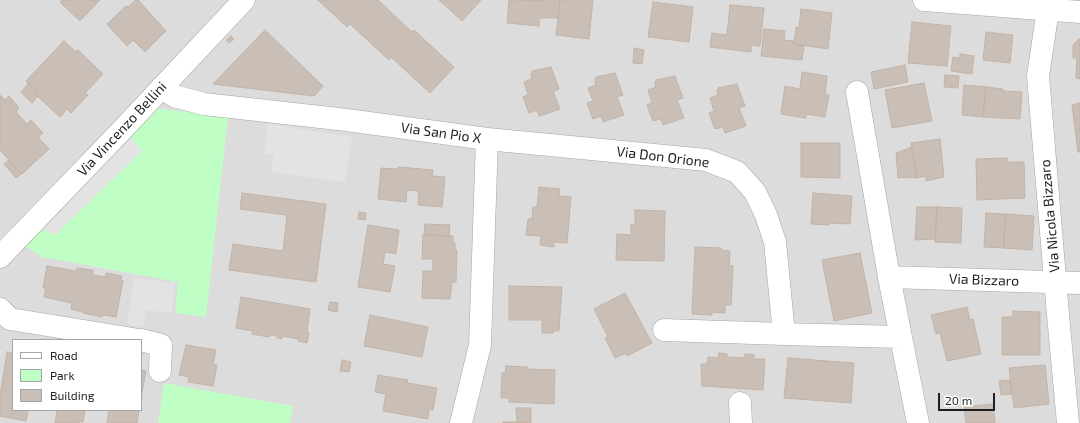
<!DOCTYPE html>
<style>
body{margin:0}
#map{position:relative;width:1080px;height:423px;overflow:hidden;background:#f1ede5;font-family:"Exo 2",sans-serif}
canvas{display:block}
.legend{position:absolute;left:12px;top:339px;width:130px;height:72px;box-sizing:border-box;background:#fff;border:1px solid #a5a5a5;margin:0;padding:5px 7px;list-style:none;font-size:12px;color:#1f1f1f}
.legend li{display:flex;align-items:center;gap:8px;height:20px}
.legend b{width:20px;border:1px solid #a5a5a5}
.scale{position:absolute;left:938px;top:393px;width:57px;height:18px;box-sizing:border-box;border:2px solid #1f1f1f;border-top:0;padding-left:5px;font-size:12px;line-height:14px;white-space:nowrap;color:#1f1f1f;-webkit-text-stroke:3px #fff;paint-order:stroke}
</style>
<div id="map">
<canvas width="1080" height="423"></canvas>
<ul class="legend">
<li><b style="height:5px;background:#fff"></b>Road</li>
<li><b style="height:11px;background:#bffec4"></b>Park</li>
<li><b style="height:11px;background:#c9bfb7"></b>Building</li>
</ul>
<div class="scale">20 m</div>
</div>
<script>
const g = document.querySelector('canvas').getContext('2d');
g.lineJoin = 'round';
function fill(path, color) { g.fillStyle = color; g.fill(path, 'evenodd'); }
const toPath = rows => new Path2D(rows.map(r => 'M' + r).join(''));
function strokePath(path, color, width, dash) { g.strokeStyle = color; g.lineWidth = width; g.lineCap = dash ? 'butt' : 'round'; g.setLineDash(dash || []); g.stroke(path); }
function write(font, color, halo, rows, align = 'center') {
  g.font = font + ' "Exo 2",sans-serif'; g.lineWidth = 3.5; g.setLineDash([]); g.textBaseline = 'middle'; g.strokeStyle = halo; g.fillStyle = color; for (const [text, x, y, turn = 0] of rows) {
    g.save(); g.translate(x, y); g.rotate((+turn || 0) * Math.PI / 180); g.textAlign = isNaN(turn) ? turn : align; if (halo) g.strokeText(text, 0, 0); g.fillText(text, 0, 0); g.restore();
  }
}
fill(toPath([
 [0,0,1080,0,1080,423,0,423],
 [13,340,141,340,141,410,13,410]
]), '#dddcdc');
fill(toPath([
 [153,108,228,117,206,317,175,313,178,282,42,257,25,246,41,229,142,152,130,137],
 [164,383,293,406,290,423,158,423]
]), '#bffec4');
fill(toPath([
 [268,124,352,137,345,182,271,172,274,155,264,154],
 [130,137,142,151,55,235,41,229],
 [134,278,175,283,172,313,146,310,143,327,127,325]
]), '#e3e3e3');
const building = toPath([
 [62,0,100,0,80,21,60,2,62,0],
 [136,0,138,0,166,31,145,52,133,40,127,46,107,24,126,6,128,7,136,0],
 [318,0,378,0,412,32,414,30,454,67,430,93,391,57,389,60,350,24,347,27,318,0],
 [439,0,481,0,462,21,439,0],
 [509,0,560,1,558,18,539,18,539,26,507,23,509,0],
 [560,0,593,0,589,39,556,35,560,0],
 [653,2,693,7,689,42,648,37,653,2],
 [730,5,764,8,760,46,751,45,751,52,710,47,712,33,727,35,730,5],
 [801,9,832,13,828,49,794,44,796,27,799,28,801,9],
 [912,22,951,26,947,66,908,63,912,22],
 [764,29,785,31,784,40,794,41,794,44,804,46,802,60,761,56,764,29],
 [265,30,323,86,314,96,213,84,265,30],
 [986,32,1013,35,1010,63,983,60,986,32],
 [231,36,234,39,229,43,226,40,231,36],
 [1079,39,1080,39,1080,79,1076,78,1077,58,1073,58,1073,45,1079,39],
 [64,41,76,52,78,50,103,74,85,93,88,95,71,113,67,109,60,117,35,94,37,92,26,81,64,41],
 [634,48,644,50,642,64,633,63,634,48],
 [960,54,974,56,972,74,951,71,953,57,960,58,960,54],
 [905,65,908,82,874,89,871,72,905,65],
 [551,67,559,89,553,92,560,109,539,116,537,110,529,113,523,97,528,95,524,82,532,79,531,75,532,71,551,67],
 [802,72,827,76,825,94,829,95,825,117,806,114,806,118,781,114,785,86,800,89,802,72],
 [615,73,623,95,617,97,624,115,603,122,601,116,593,119,587,103,593,101,588,88,596,85,595,81,596,77,615,73],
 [945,75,959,76,958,88,944,87,945,75],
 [675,76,683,98,677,100,684,118,663,125,661,119,653,121,647,105,652,103,648,90,656,87,655,83,656,80,675,76],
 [924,83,932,121,892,128,885,90,924,83],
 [28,84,37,92,35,94,38,96,32,103,21,92,28,84],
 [737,84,745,106,739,108,746,126,725,133,723,127,715,129,709,113,714,111,710,98,718,95,717,91,718,88,737,84],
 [964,85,986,87,983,117,962,115,964,85],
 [986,87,1003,89,1003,91,1022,92,1020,119,983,117,986,87],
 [0,95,5,100,9,96,19,108,16,112,27,124,31,120,43,133,38,137,49,149,22,174,0,150,0,95],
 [1080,103,1080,152,1078,152,1072,105,1080,103],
 [940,139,944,177,926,181,926,176,917,178,911,143,940,139],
 [801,143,840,143,840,178,801,177,801,143],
 [912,147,917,178,914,178,914,177,898,178,896,153,912,147],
 [1007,158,1007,162,1024,162,1025,198,977,200,976,159,1007,158],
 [9,160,21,174,16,178,4,164,9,160],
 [399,167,433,170,432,176,445,177,442,207,418,205,419,191,407,190,406,202,378,199,381,168,398,169,399,167],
 [539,187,560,189,559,196,571,197,567,243,554,242,554,247,540,245,541,236,526,235,528,219,532,219,533,207,537,207,539,187],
 [242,193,326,204,316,282,229,270,233,244,283,251,287,215,240,209,242,193],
 [813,193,852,196,850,224,829,223,829,225,811,224,813,193],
 [917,207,937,207,935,239,915,240,917,207],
 [937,207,962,208,961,243,935,242,937,207],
 [635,210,665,211,664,261,616,260,617,234,631,235,631,224,635,225,635,210],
 [359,212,366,213,365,220,358,219,359,212],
 [986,213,1005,214,1004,248,984,247,986,213],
 [1005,214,1034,216,1032,250,1004,248,1005,214],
 [425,224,450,225,449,236,424,235,425,224],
 [368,225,399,230,396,254,385,252,383,264,395,266,390,292,358,287,368,225],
 [423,235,453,236,453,243,455,243,455,250,457,250,456,282,452,282,450,299,422,298,423,271,433,271,433,259,422,259,423,235],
 [695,247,721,248,721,250,730,251,729,266,733,266,731,305,725,305,725,313,712,312,712,315,692,314,695,247],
 [860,253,872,313,834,321,822,260,860,253],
 [47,266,77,271,77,268,93,270,93,275,105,277,106,273,122,276,121,280,123,281,116,317,103,315,102,317,83,313,83,312,71,309,72,303,44,297,46,288,43,288,47,266],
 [509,286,562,287,559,331,553,331,553,333,542,333,542,320,509,320,509,286],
 [625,293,652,343,627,356,626,353,615,358,605,338,608,337,594,309,625,293],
 [241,297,310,309,307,332,309,333,307,343,298,341,298,339,282,336,282,339,277,338,277,336,269,335,269,337,252,334,253,331,236,328,241,297],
 [330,302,338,303,337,312,328,310,330,302],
 [967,307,970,320,973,319,981,354,947,361,940,333,936,334,931,315,967,307],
 [1013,311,1040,312,1040,355,1002,355,1002,317,1013,317,1013,311],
 [370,315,428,327,422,357,364,346,370,315],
 [186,345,216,350,213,364,217,365,213,386,188,382,189,377,179,375,186,345],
 [7,352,13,353,13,410,28,410,26,421,0,416,0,396,7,352],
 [719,353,727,354,727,357,745,358,745,354,754,355,754,359,765,359,763,390,702,386,701,364,707,364,708,357,718,358,719,353],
 [788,358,854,363,851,403,784,398,788,358],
 [342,360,351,362,349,372,340,371,342,360],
 [1045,365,1049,404,1014,408,1009,368,1045,365],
 [506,366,528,367,527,369,555,370,554,404,509,402,509,398,501,398,502,373,505,373,506,366],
 [141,370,146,371,141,398,141,370],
 [378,375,408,380,407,383,437,388,433,410,429,409,428,419,383,411,386,394,375,392,378,375],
 [1010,380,1012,394,1001,395,999,381,1010,380],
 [993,404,995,423,966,423,964,407,993,404],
 [516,408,531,408,531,423,517,422,516,408],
 [57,410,85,410,83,422,79,421,79,423,55,423,57,410],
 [109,410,139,410,137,423,107,423,109,410],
 [503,422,524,422,524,423,503,423,503,422]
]);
fill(building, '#c9bfb7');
strokePath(building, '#c4b3a6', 1);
const minor = toPath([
 [924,0,1080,12],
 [1048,9,1038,76,1058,315,1068,423],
 [161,88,174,96,204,104,347,120,487,139,480,345,461,423],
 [857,92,889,277,918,423],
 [487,139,706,160,737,172,755,192,766,215,775,242,784,334,900,337],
 [0,257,123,129,244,0],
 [889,277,1080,283],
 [0,309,10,319,139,340],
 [664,330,784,334],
 [141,340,161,345,160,371],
 [740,403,741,423]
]);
strokePath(minor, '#a6a6a6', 23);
strokePath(minor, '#fff', 22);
write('14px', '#1f1f1f', '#fff', [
 ["Via Vincenzo Bellini",122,129,-47],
 ["Via San Pio X",441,133,8],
 ["Via Don Orione",663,157,7],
 ["Via Nicola Bizzaro",1050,216,-95],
 ["Via Bizzaro",984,280,2]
]);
</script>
